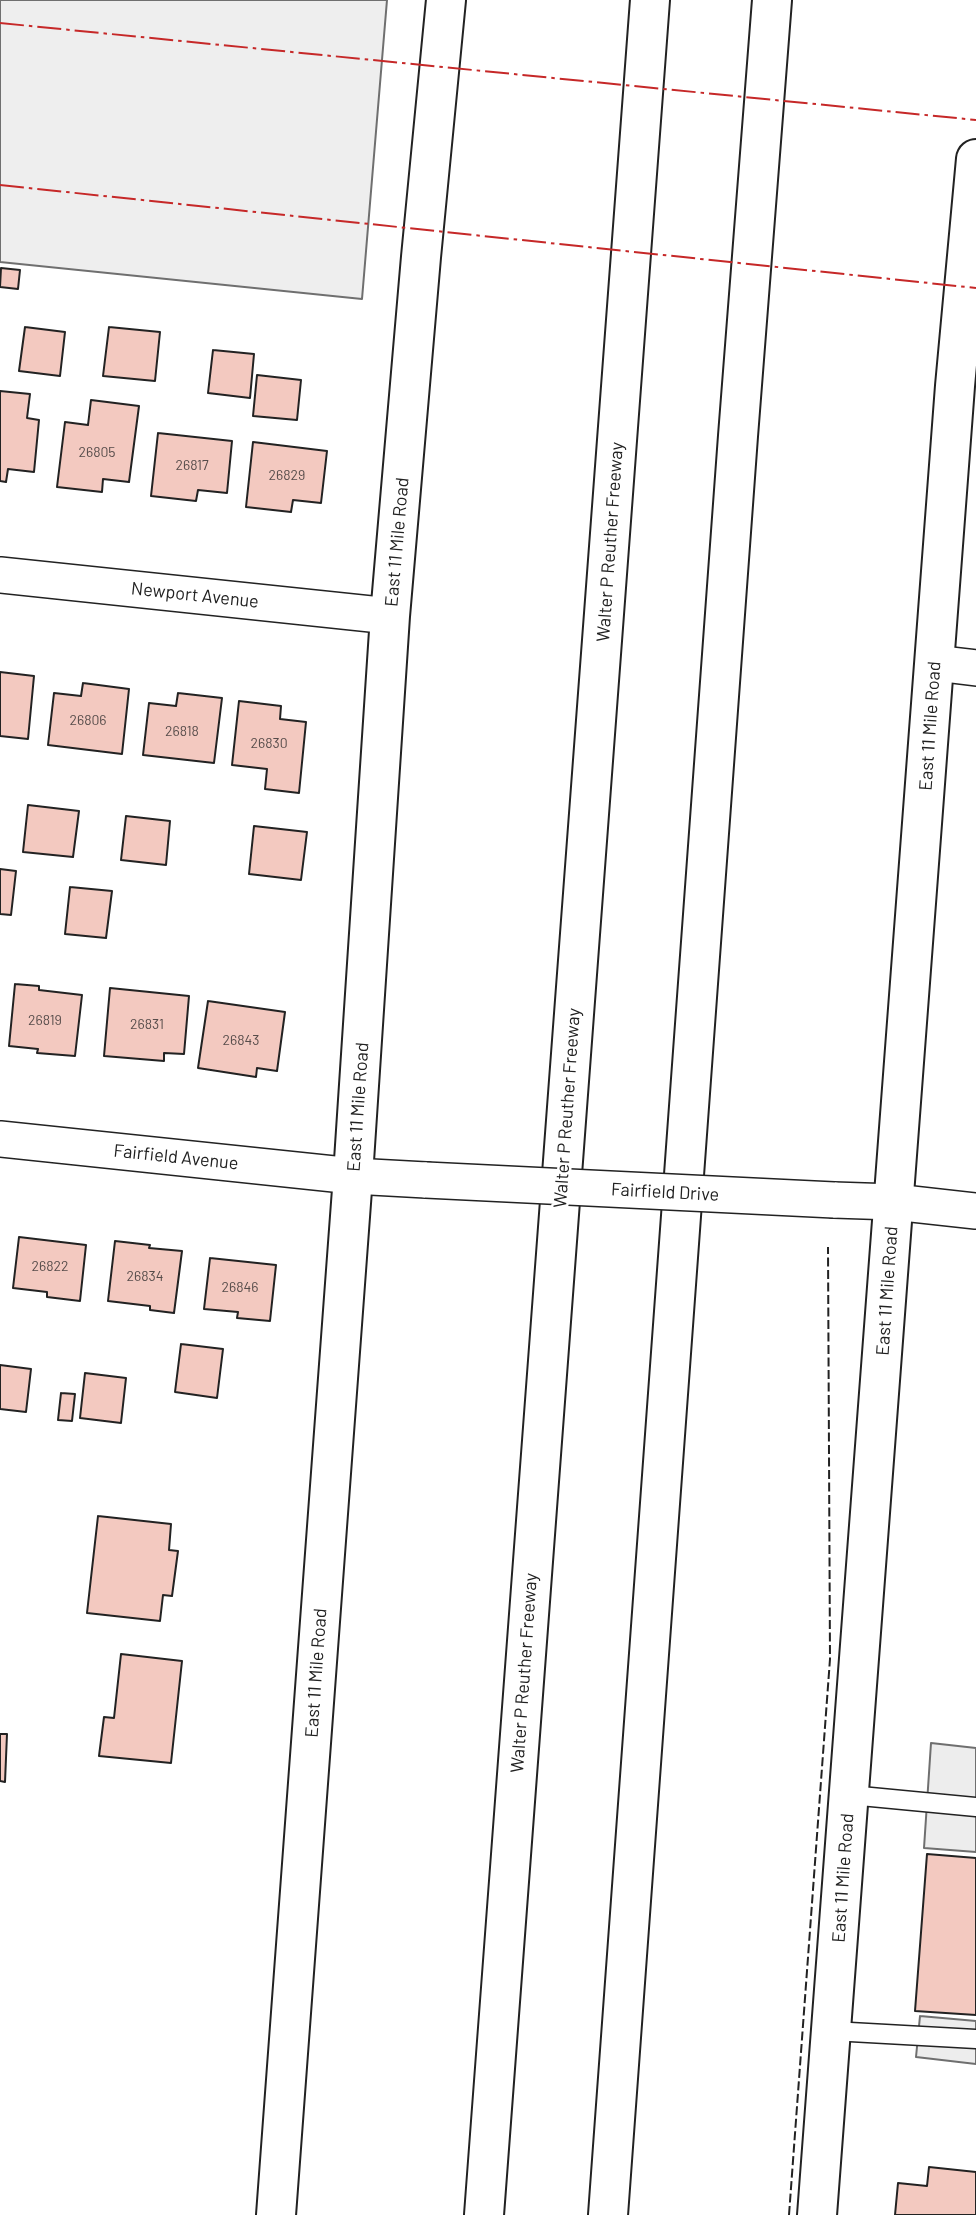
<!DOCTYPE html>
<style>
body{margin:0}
canvas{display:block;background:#fff}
</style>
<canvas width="976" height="2215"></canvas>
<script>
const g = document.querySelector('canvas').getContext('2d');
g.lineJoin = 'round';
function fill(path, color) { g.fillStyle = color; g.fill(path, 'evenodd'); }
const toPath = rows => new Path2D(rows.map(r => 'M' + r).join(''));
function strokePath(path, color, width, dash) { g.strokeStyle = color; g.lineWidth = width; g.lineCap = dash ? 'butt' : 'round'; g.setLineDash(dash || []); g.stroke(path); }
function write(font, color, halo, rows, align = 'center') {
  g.font = font + ' Barlow,sans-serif'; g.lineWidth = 5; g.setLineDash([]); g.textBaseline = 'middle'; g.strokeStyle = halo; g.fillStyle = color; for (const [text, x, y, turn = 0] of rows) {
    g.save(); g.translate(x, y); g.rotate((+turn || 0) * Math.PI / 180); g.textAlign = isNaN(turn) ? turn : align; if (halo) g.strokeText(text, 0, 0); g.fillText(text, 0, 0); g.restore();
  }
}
const green = toPath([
 [0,0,387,0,362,299,0,262,0,0]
]);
fill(green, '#eee');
strokePath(green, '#6f6f6f', 2);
const parking = toPath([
 [931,1743,976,1748,976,1852,924,1848,931,1743],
 [920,2016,976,2021,976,2064,916,2057,920,2016]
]);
fill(parking, '#ededed');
strokePath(parking, '#6f6f6f', 2);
const building = toPath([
 [1,268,20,270,18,289,0,287,1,268],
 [25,327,65,332,60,376,19,371,25,327],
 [109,327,160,332,155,381,103,376,109,327],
 [213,350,254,354,250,398,208,393,213,350],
 [257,375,301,380,297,420,253,416,257,375],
 [0,391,30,394,27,418,39,420,34,472,8,469,6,482,0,481,0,391],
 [91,400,139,406,129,482,103,479,102,492,57,487,65,422,88,425,91,400],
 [158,433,232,441,227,493,198,490,196,501,151,496,158,433],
 [253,442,327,451,321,503,293,500,291,512,246,507,253,442],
 [0,672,34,676,28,739,0,736,0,672],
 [83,683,129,689,122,754,48,745,54,693,81,696,83,683],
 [178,693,222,698,214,763,143,755,149,703,176,706,178,693],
 [239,701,281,706,280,719,306,722,299,793,265,789,267,769,232,765,239,701],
 [28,805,79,811,73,857,23,852,28,805],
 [126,816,170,821,166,865,121,860,126,816],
 [254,826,307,832,301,880,249,874,254,826],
 [0,869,16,871,11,915,0,914,0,869],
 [70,887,112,891,106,938,65,934,70,887],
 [15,984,39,986,39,990,82,995,75,1056,37,1053,38,1049,9,1046,15,984],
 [110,988,189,996,184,1054,164,1053,164,1061,104,1056,110,988],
 [208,1001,285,1012,277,1071,257,1068,256,1077,198,1068,208,1001],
 [19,1237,86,1245,80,1301,47,1297,47,1292,13,1288,19,1237],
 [115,1241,150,1245,149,1248,182,1251,174,1313,150,1310,150,1306,108,1301,115,1241],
 [210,1258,276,1265,270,1321,237,1318,238,1312,204,1309,210,1258],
 [181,1344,223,1349,217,1398,175,1392,181,1344],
 [0,1365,31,1369,26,1412,0,1409,0,1365],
 [85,1373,126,1378,121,1423,80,1418,85,1373],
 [61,1393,75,1394,72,1421,58,1420,61,1393],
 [98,1516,171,1524,169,1550,178,1551,172,1596,163,1595,160,1621,87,1613,98,1516],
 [121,1654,182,1661,171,1763,99,1756,104,1717,114,1718,121,1654],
 [0,1734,7,1734,5,1782,0,1781,0,1734],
 [927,1854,976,1858,976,2015,915,2011,927,1854],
 [929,2167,976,2172,976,2215,895,2215,898,2183,927,2186,929,2167]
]);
fill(building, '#f3c9c0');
strokePath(building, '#222', 2);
const service = toPath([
 [850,1795,976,1807],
 [832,2031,976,2039]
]);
const minor = toPath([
 [0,575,390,616],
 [935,663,976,668],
 [0,1139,353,1176,426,1180],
 [834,1200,894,1202,976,1211]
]);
const secondary = toPath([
 [276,2215,353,1176,390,616,421,257,446,0],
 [817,2215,955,386,976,159]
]);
const motorway = toPath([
 [484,2215,650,0],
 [608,2215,738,436,772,0]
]);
strokePath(service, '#222', 21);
strokePath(minor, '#222', 38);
strokePath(secondary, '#222', 42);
strokePath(motorway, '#222', 42);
strokePath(service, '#fff', 18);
strokePath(minor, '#fff', 35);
strokePath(secondary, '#fff', 38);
strokePath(motorway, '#fff', 38);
const minorBridge = toPath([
 [426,1180,834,1200]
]);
strokePath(minorBridge, '#222', 38, []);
strokePath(minorBridge, '#fff', 35);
strokePath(toPath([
 [789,2215,830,1659,828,1247]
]), '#222', 2, [9, 3.5]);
strokePath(toPath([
 [0,23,976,120],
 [0,185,976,288]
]), '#c62828', 2, [24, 5, 3.5, 5]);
write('14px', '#564c4a', null, [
 ["26805",97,452],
 ["26817",192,465],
 ["26829",287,475],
 ["26806",88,720],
 ["26818",182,731],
 ["26830",269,743],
 ["26819",45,1020],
 ["26831",147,1024],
 ["26843",241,1040],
 ["26822",50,1266],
 ["26834",145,1276],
 ["26846",240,1287]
]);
write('18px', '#222', '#fff', [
 ["East 11 Mile Road",397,542,-85],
 ["Walter P Reuther Freeway",610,542,-86],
 ["Newport Avenue",195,595,6],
 ["East 11 Mile Road",930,726,-86],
 ["East 11 Mile Road",358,1107,-86],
 ["Walter P Reuther Freeway",567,1108,-86],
 ["Fairfield Avenue",176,1157,6],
 ["Fairfield Drive",665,1192,3],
 ["East 11 Mile Road",887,1291,-86],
 ["East 11 Mile Road",316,1673,-86],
 ["Walter P Reuther Freeway",524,1673,-86],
 ["East 11 Mile Road",843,1878,-86]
]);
</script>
